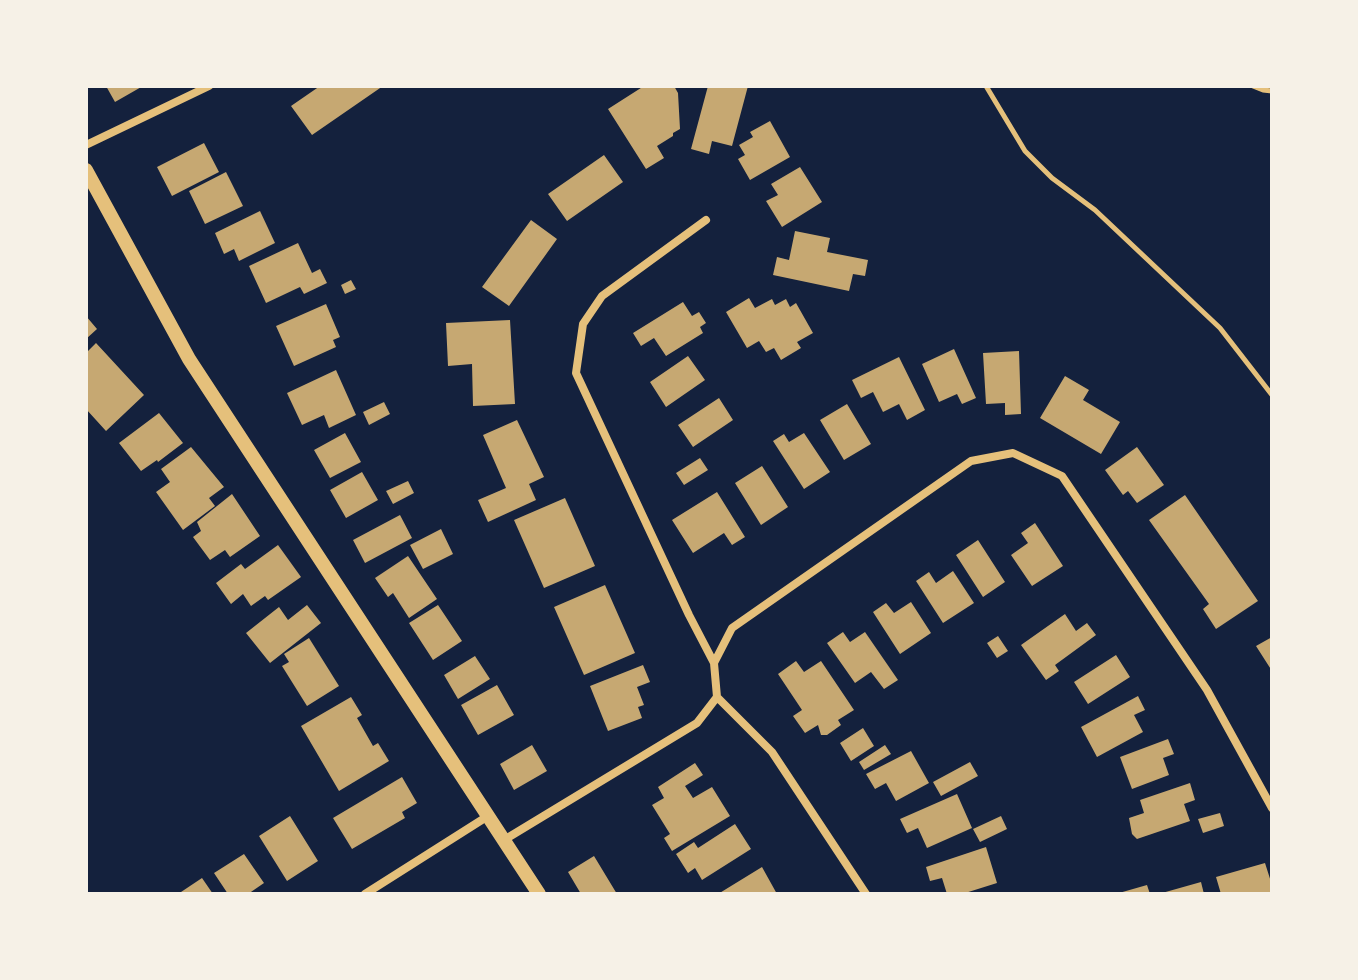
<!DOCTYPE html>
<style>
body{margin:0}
#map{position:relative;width:1358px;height:980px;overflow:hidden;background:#14213d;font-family:"Exo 2",sans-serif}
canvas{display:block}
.frame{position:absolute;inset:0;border:88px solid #f6f1e7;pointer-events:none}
</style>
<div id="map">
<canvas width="1358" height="980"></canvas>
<div class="frame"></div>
</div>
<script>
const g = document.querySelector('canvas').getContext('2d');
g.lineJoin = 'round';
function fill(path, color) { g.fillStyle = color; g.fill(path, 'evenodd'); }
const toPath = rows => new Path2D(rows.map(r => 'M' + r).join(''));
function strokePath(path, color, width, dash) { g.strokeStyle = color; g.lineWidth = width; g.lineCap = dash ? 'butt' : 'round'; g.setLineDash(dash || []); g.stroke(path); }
fill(toPath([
 [106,86,143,86,115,102],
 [320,86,383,86,312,135,291,106],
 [644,86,674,86,678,93,680,129,673,133,673,136,657,146,664,158,646,169,608,109],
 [708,86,748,86,732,146,712,141,709,154,691,149],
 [770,121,790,157,750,180,738,159,745,155,739,145,753,137,750,132],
 [204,143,219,172,172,196,157,167],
 [604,155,623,182,567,221,548,194],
 [800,167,822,202,782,227,766,201,778,195,771,184],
 [226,172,243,206,205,224,189,191],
 [260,211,275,243,239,261,234,249,224,254,215,233],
 [531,220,557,239,509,306,482,287],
 [795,231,830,238,827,252,868,260,865,276,853,274,849,291,773,275,777,257,789,260],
 [298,243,312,273,320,269,327,283,304,294,300,287,266,303,249,266],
 [351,280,356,289,345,294,341,285],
 [749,298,755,308,772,299,775,305,786,299,790,307,796,303,813,333,797,342,801,348,781,360,774,348,766,352,759,341,747,348,726,312],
 [683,302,692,316,699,312,706,323,700,327,703,333,666,356,654,338,641,346,633,333],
 [326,304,340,337,333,340,336,347,294,366,276,326],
 [86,316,97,329,86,339],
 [510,320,515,404,473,406,472,364,448,366,446,323],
 [96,343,144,395,106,431,86,409,86,353],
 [954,349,976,398,962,404,957,394,939,402,922,364],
 [1019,351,1021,414,1005,415,1005,403,986,404,983,353],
 [688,356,705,380,666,407,650,382],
 [899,357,925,410,907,420,899,404,883,412,873,392,861,398,852,380],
 [336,370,356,415,329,428,324,415,302,425,287,393],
 [1065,376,1089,390,1083,400,1120,422,1101,454,1040,418],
 [719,398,733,420,693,447,678,425],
 [384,402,390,414,369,425,363,412],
 [847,404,871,444,844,460,820,420],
 [159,413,183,443,158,462,157,460,141,471,119,443],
 [517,420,544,477,529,484,536,500,488,522,478,500,506,488,483,435],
 [345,433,361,462,330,478,314,450],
 [804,433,830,472,804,489,773,441,784,434,789,442],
 [191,447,224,487,209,498,215,506,183,530,156,492,170,482,161,469],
 [1137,447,1164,485,1137,503,1128,491,1123,495,1105,470],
 [700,458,708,470,684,485,676,473],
 [762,466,788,507,761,525,735,483],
 [362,472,378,500,346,518,330,490],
 [408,481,414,493,393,504,386,491],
 [717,492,745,537,732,545,724,533,693,553,672,520],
 [232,494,260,536,230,557,225,550,210,560,193,537,201,531,197,522],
 [1185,495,1258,601,1216,629,1203,609,1209,604,1149,520],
 [565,498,595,566,544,588,514,520],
 [400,515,412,538,365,563,353,540],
 [1035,523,1063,566,1032,586,1011,555,1028,543,1021,533],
 [441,529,453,554,423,569,410,545],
 [978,540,1005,582,983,597,956,555],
 [278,545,301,577,268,600,265,596,251,606,243,594,231,604,216,583,241,564,245,569],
 [408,556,437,599,409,618,393,593,388,597,375,578],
 [953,571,974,603,943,623,916,581,929,572,936,583],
 [605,585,635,653,584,675,554,607],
 [911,602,931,633,900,654,873,612,886,603,894,613],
 [307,605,321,623,270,663,246,633,279,607,288,620],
 [438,605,462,641,433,660,409,623],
 [1065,614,1076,631,1087,623,1096,635,1055,665,1059,671,1046,680,1021,645],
 [843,632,850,642,865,632,898,680,884,689,871,672,855,683,827,643],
 [998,636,1008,651,997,658,987,643],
 [1272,637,1272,671,1256,646],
 [309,638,339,686,307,706,282,666,289,662,284,654],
 [1116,655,1130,677,1088,704,1074,682],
 [475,656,490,679,458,699,444,675],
 [796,661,804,672,821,661,854,710,838,720,841,725,827,735,821,735,818,725,805,733,793,716,802,710,778,674],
 [643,665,650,682,637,687,644,705,638,707,642,718,608,731,590,686],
 [497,685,514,715,478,735,461,705],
 [1138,696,1145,710,1134,715,1143,732,1097,757,1081,727],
 [351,697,362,715,357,718,373,746,378,743,389,761,339,791,301,726],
 [863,728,874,746,851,761,840,743],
 [1168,739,1174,754,1163,758,1169,775,1132,789,1120,757],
 [532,745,547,771,514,790,500,764],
 [885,745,891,754,864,770,859,762],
 [911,751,929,783,896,801,886,783,875,789,866,774],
 [970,762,978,776,941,796,933,782],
 [695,763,703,775,685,786,693,798,712,787,730,816,672,851,664,838,670,834,652,805,664,798,658,787],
 [402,777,417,803,402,812,405,818,352,849,333,818],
 [1190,783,1195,800,1184,804,1190,821,1137,839,1132,834,1129,818,1144,813,1140,800],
 [957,794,972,828,927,848,918,828,907,833,900,819],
 [1220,813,1224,826,1203,833,1198,819],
 [290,816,318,861,287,881,259,836],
 [1001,816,1007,829,980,842,973,829],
 [735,824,751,849,702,880,695,868,688,873,676,854,694,842,698,848],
 [986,847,997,883,962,894,947,894,942,878,930,881,926,867],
 [244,854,264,883,248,894,228,894,214,873],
 [594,856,617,894,581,894,568,872],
 [1265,863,1272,885,1272,894,1221,894,1216,877],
 [762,867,777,894,718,894],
 [202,878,213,894,178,894],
 [1201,882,1204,894,1163,894,1162,893],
 [1147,885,1150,894,1119,894,1119,893]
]), '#c6a872');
strokePath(toPath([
 [986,86,1025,151,1052,178,1095,210,1220,328,1272,395],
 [1253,86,1263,90,1272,91]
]), '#e5c07b', 5);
strokePath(toPath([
 [86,145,209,86],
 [706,220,602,296,583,324,576,373,689,615,714,663],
 [717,697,772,752,866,894],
 [504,840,697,723,717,697,714,663,732,628,971,461,1013,453,1062,476,1207,690,1272,808],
 [365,894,488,816]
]), '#e5c07b', 8);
strokePath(toPath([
 [86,170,189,359,539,894]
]), '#e5c07b', 14);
</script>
